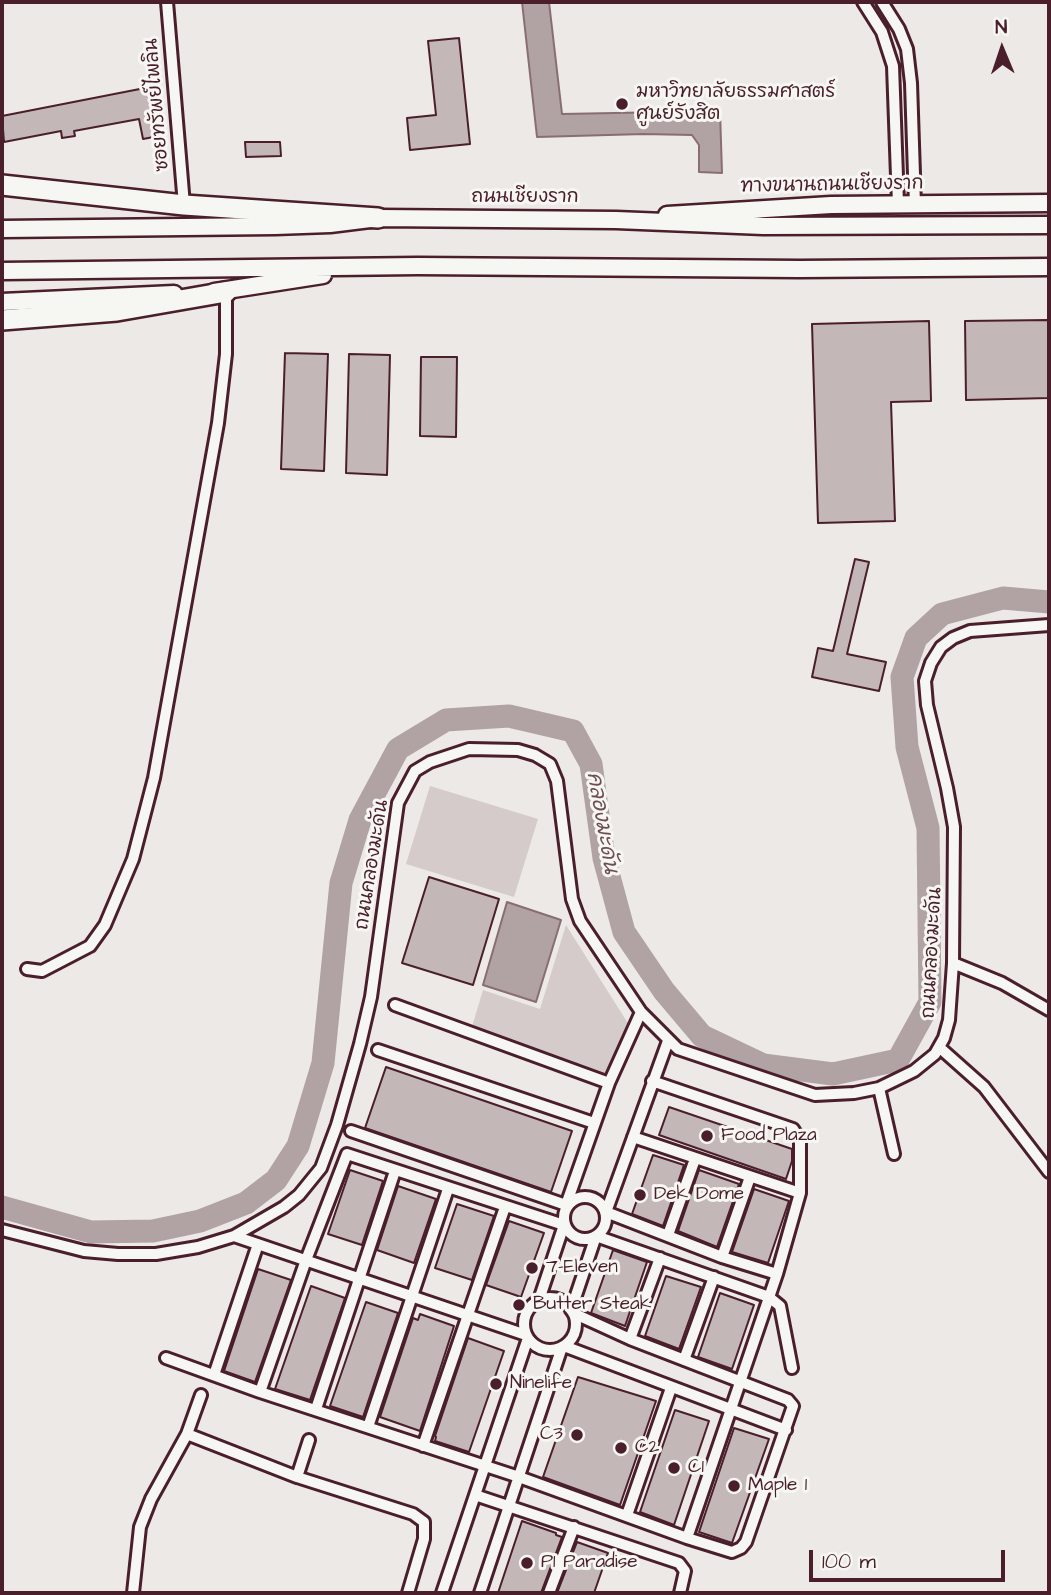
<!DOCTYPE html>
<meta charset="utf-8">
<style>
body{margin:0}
#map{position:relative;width:1051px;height:1595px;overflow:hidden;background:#ece9e6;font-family:"Architects Daughter",sans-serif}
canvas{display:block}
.frame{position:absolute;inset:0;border:4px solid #4a1f2b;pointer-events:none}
.north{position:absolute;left:967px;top:14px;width:70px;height:70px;-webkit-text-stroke:5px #f6f6f2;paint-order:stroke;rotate:358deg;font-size:19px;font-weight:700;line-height:28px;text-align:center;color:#4a1f2b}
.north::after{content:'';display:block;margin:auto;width:24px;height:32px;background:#4a1f2b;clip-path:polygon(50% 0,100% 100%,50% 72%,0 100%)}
.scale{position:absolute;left:809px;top:1550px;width:196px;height:32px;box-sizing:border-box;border:4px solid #4a1f2b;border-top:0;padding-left:9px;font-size:21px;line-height:24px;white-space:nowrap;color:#4a1f2b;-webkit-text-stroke:5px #f6f6f2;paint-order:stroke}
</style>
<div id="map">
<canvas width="1051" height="1595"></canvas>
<div class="frame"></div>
<div class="north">N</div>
<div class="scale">100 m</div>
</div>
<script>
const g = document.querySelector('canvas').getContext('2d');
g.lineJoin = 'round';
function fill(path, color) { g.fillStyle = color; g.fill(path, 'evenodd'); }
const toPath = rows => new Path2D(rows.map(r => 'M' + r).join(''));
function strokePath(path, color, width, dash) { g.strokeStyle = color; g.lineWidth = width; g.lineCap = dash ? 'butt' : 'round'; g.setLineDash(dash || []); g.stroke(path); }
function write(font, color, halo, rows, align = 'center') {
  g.font = font + ' "Architects Daughter","Playpen Sans Thai",sans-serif'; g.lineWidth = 6; g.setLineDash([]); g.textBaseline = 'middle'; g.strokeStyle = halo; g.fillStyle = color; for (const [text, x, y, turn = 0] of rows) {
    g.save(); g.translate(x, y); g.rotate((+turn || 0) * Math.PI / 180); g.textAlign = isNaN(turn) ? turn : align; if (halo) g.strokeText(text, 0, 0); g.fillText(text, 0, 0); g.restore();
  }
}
fill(toPath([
 [430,786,538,819,514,897,406,864],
 [566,925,629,1025,604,1078,471,1030,483,990,540,1009]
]), '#d4cbca');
const water = toPath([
 [522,2,549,2,562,114,720,111,722,173,699,172,699,145,692,135,644,134,537,137,522,2],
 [507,902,561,920,536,1002,483,985,507,902]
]);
fill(water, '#b1a2a3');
strokePath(water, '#886e73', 2);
strokePath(toPath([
 [2,1207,91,1232,153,1231,200,1221,246,1203,276,1180,298,1146,323,1063,341,883,360,820,398,749,446,720,509,716,573,731,591,764,604,858,624,932,664,991,702,1036,763,1065,833,1074,898,1060,930,1002,928,828,907,747,902,677,916,638,942,614,1003,598,1049,602]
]), '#b1a2a3', 23);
const building = toPath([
 [459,38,470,144,410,150,407,118,436,115,428,41,459,38],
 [150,87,159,136,143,139,139,119,74,131,75,136,62,138,61,131,4,142,2,116,150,87],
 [245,142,280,142,281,156,246,157,245,142],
 [1049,320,1049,398,966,400,965,321,1049,320],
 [929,321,931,401,891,402,895,521,818,523,812,324,929,321],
 [285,353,328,354,324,471,281,469,285,353],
 [349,354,390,355,387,475,346,473,349,354],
 [421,357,457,357,456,437,420,436,421,357],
 [855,559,869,562,847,654,886,662,879,691,812,677,818,648,833,651,855,559],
 [429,877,499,899,473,985,402,963,429,877],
 [386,1067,572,1131,551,1192,365,1128,386,1067],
 [669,1107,792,1149,792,1161,786,1179,659,1135,669,1107],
 [653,1155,684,1165,663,1226,632,1214,653,1155],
 [350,1170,383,1181,362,1245,328,1234,350,1170],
 [699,1170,739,1184,717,1247,678,1231,699,1170],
 [398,1186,436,1199,414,1263,377,1250,398,1186],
 [754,1189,789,1201,768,1263,732,1252,754,1189],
 [457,1204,494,1216,472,1280,435,1268,457,1204],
 [509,1221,544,1233,521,1297,486,1285,509,1221],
 [613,1250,647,1262,625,1326,591,1313,613,1250],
 [258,1269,291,1280,255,1382,224,1371,258,1269],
 [666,1276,701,1287,679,1349,645,1336,666,1276],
 [311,1286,345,1298,310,1400,275,1389,311,1286],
 [720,1293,754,1305,732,1369,698,1357,720,1293],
 [366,1302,398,1313,363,1417,330,1406,366,1302],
 [420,1314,454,1326,420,1431,380,1417,413,1318,418,1320,420,1314],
 [468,1338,504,1351,469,1452,435,1441,436,1437,435,1436,468,1338],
 [578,1377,656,1401,620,1505,543,1477,578,1377],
 [675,1410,709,1421,674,1525,640,1512,675,1410],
 [734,1428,769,1439,732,1543,699,1532,734,1428],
 [522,1521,556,1533,556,1535,562,1537,541,1593,498,1593,522,1521],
 [577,1542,608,1553,594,1593,557,1593,577,1542]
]);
fill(building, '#c4b7b7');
strokePath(building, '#4a1f2b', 2);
const street = toPath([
 [167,2,184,205],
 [863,2,882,32,893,66,898,204],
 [882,2,899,29,907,49,911,83,915,205],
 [953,963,1002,983,1049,1010],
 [27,969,42,971,90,946,105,925,133,859,154,778,218,423,226,354,226,292],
 [395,1005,609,1083],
 [668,1041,606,1212,722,1257,777,1274],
 [939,1047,984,1087,1049,1172],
 [378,1050,594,1123],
 [652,1081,793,1129,800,1140,800,1193,777,1274,687,1538],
 [879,1088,894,1154],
 [351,1131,566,1205,609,1083,641,1012],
 [633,1137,800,1193],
 '564 1218a21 21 0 1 1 42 0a21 21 0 1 1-42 0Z',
 [2,1230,84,1251,118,1254,156,1254,198,1247,234,1236,284,1207,299,1195,321,1168,337,1125,360,1044,371,997,398,803,415,771,430,762,469,749,518,750,535,755,550,764,557,781,572,899,580,921,641,1012,678,1049,815,1095,854,1093,879,1088,914,1071,935,1054,944,1038,949,1020,953,963,954,827,947,788,927,705,925,681,931,663,941,647,953,638,970,631,1049,625],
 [668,1235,695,1159],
 [234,1236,526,1335],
 [722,1257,750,1177],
 '524 1324a26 26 0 1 1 52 0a26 26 0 1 1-52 0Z',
 [571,1310,596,1236,769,1297,780,1306,792,1368],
 [630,1339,660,1258],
 [564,1346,786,1430],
 [166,1358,260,1392,519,1477,687,1538,732,1552,741,1548,746,1542,793,1406,788,1400,630,1339,573,1313],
 [684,1360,714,1277],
 [214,1375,258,1244],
 [260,1392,306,1260,347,1154,564,1225,539,1300],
 [316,1409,395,1171],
 [368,1427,448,1189],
 [187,1434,201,1395],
 [309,1440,297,1477,413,1514,424,1522,424,1539,408,1593],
 [423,1446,505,1207],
 [475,1495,679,1563,685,1571,680,1593],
 [627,1515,671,1388],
 [133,1593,140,1527,151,1499,187,1434,297,1477],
 [442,1593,528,1338],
 [480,1593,562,1347],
 [549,1593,574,1527]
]);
const secondary = toPath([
 [667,215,831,205,1049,203],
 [2,229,275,226,330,224,378,218,616,220,763,226,1049,225],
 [2,271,418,266,800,269,1049,267],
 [214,292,323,275],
 [2,302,174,294]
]);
const highway = toPath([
 [2,185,184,205,378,218],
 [2,320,117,311,226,292]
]);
strokePath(street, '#4a1f2b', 16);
strokePath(secondary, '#4a1f2b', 21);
strokePath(highway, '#4a1f2b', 24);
strokePath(street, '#f6f6f2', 10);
strokePath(secondary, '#f6f6f2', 16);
strokePath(highway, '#f6f6f2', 19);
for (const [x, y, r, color] of [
 [622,104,7,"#4a1f2b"],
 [707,1136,7,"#4a1f2b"],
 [640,1195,7,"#4a1f2b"],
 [532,1268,7,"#4a1f2b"],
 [519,1305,7,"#4a1f2b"],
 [496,1384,7,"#4a1f2b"],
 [577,1435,7,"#4a1f2b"],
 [621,1448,7,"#4a1f2b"],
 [674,1468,7,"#4a1f2b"],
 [734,1486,7,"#4a1f2b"],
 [527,1563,7,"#4a1f2b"]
]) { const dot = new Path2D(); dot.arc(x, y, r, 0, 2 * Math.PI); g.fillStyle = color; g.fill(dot); strokePath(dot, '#f6f6f2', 2.5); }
write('19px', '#4a1f2b', '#f6f6f2', [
 ["มหาวิทยาลัยธรรมศาสตร์",636,93],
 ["ศูนย์รังสิต",636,115],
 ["Food Plaza",721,1136],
 ["Dek Dome",654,1195],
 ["7-Eleven",546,1268],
 ["Butter Steak",533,1305],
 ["Ninelife",510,1384],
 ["C3",563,1435,"right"],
 ["C2",635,1448],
 ["C1",688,1468],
 ["Maple 1",748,1486],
 ["P1 Paradise",541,1563]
], 'left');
write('19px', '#4a1f2b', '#f6f6f2', [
 ["ซอยทรัพย์ไพลิน",158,105,-95],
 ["ทางขนานถนนเชียงราก",832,186,-1],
 ["ถนนเชียงราก",525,198],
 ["ถนนคลองมะดัน",373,865,-81],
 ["ถนนคลองมะดัน",933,953,-87]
]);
write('italic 21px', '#6e4d55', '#f6f6f2', [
 ["คลองมะดัน",601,823,80]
]);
</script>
